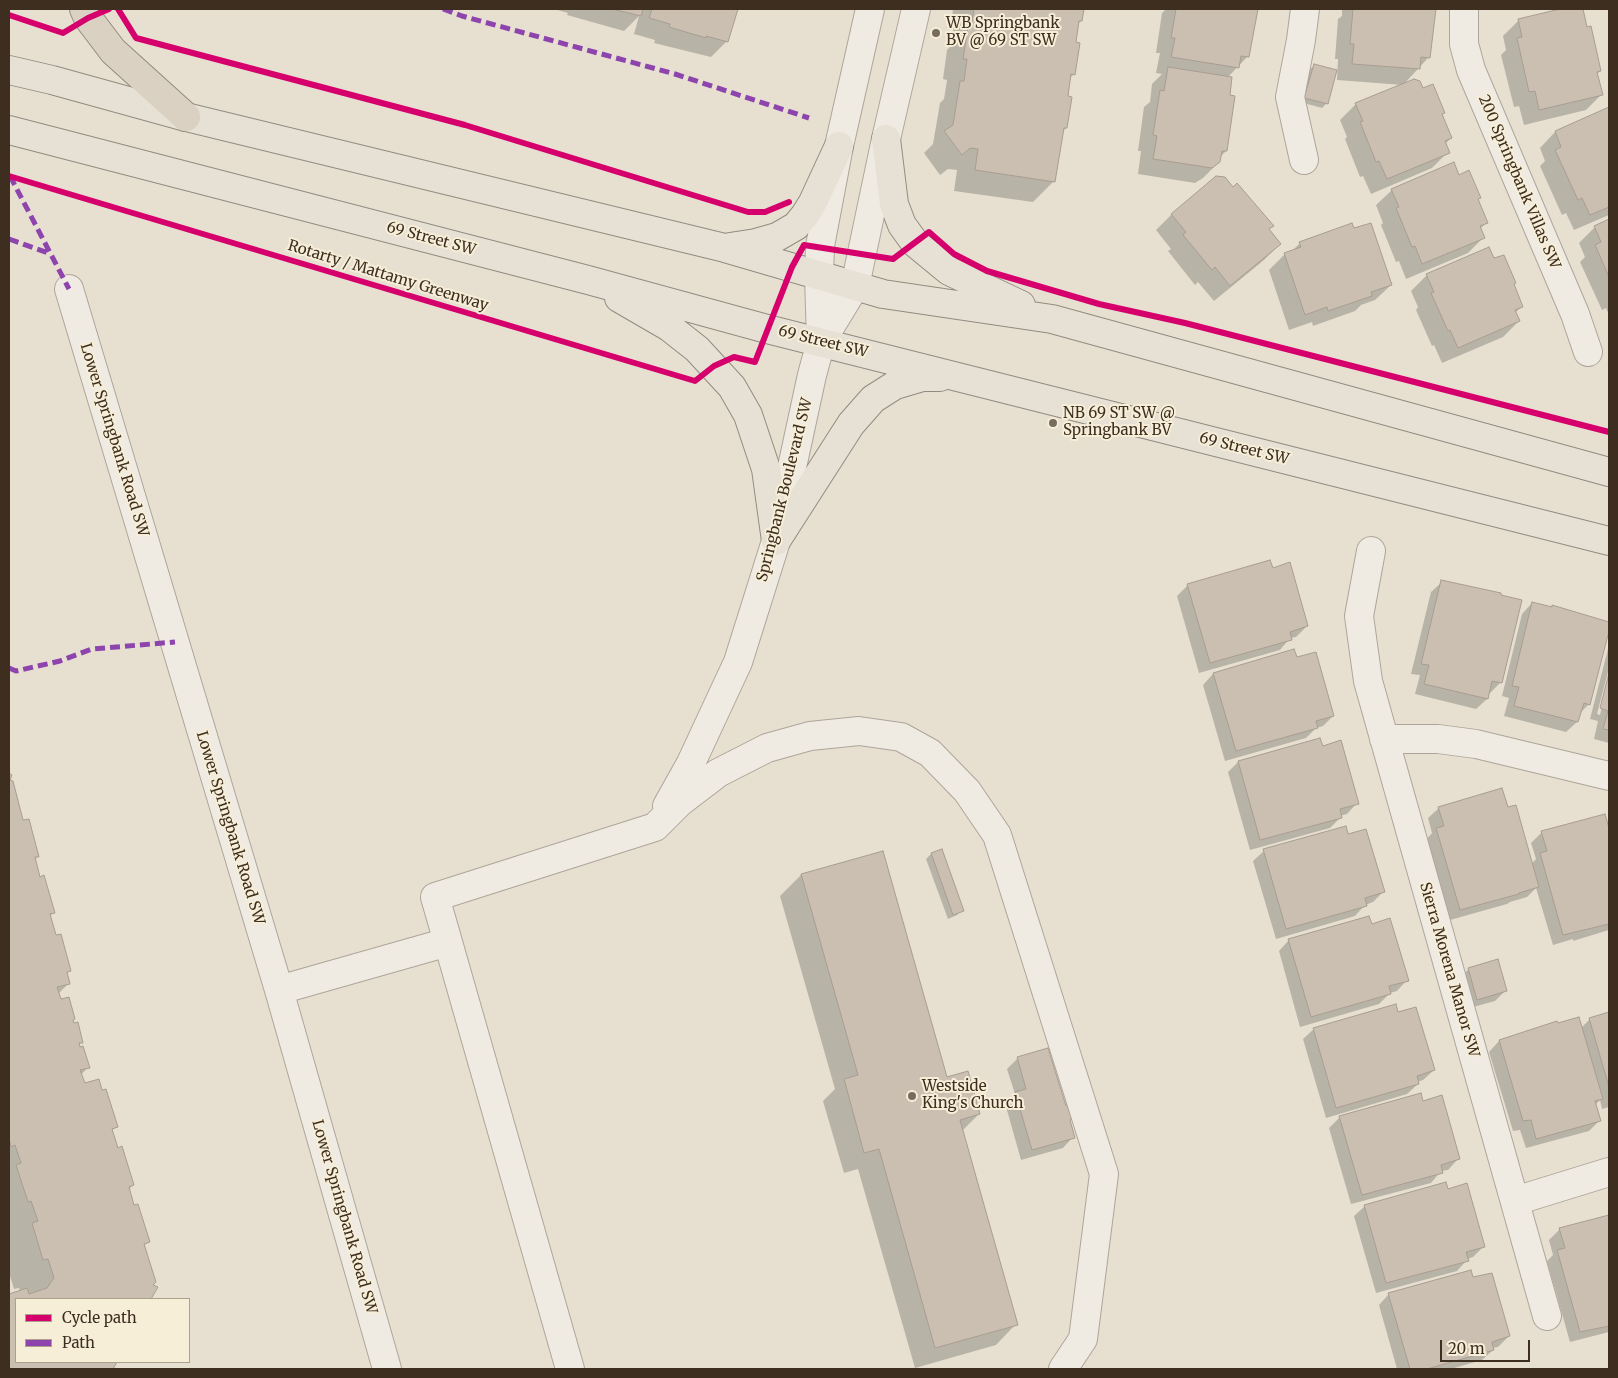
<!DOCTYPE html>
<style>
body{margin:0}
#map{position:relative;width:1618px;height:1378px;overflow:hidden;background:#e7e0d1;font-family:Merriweather,serif}
canvas{display:block}
.frame{position:absolute;inset:0;border:10px solid #3d2e20;pointer-events:none}
.legend{position:absolute;left:15px;top:1298px;width:175px;height:65px;box-sizing:border-box;background:#f7eed8;border:1px solid #ada18e;margin:0;padding:6px 9px;list-style:none;font-size:15px;color:#3d2e20}
.legend li{display:flex;align-items:center;gap:10px;height:25px}
.legend b{width:25px;border:1px solid #ada18e}
.scale{position:absolute;left:1440px;top:1340px;width:90px;height:22px;box-sizing:border-box;border:2px solid #3d2e20;border-top:0;padding-left:6px;font-size:15px;line-height:18px;white-space:nowrap;color:#3d2e20;-webkit-text-stroke:4px #f7eed8;paint-order:stroke}
</style>
<div id="map">
<canvas width="1618" height="1378"></canvas>
<div class="frame"></div>
<ul class="legend">
<li><b style="height:6px;background:#d6006c"></b>Cycle path</li>
<li><b style="height:6px;background:#8e44ad"></b>Path</li>
</ul>
<div class="scale">20 m</div>
</div>
<script>
const g = document.querySelector('canvas').getContext('2d');
g.lineJoin = 'round';
function fill(path, color) { g.fillStyle = color; g.fill(path, 'evenodd'); }
const toPath = rows => new Path2D(rows.map(r => 'M' + r).join(''));
function strokePath(path, color, width, dash) { g.strokeStyle = color; g.lineWidth = width; g.lineCap = dash ? 'butt' : 'round'; g.setLineDash(dash || []); g.stroke(path); }
function write(font, color, halo, rows, align = 'center') {
  g.font = font + ' Merriweather,serif'; g.lineWidth = 4; g.setLineDash([]); g.textBaseline = 'middle'; g.strokeStyle = halo; g.fillStyle = color; for (const [text, x, y, turn = 0] of rows) {
    g.save(); g.translate(x, y); g.rotate((+turn || 0) * Math.PI / 180); g.textAlign = isNaN(turn) ? turn : align; if (halo) g.strokeText(text, 0, 0); g.fillText(text, 0, 0); g.restore();
  }
}
fill(toPath([
 [554,9,736,9,727,41,711,57,654,43,655,40,634,34,639,16,624,31,567,15,568,13],
 [953,9,1083,9,1081,21,1077,25,1074,74,1069,79,1067,97,1066,128,1062,132,1054,181,1033,202,954,191,957,170,948,169,940,175,924,153,933,144,940,103,944,99,947,80,943,79,947,50,951,46,954,26,951,26],
 [1166,9,1257,9,1248,56,1228,77,1226,151,1220,157,1219,162,1203,178,1195,183,1138,174,1141,151,1138,151,1144,107,1150,102,1152,84,1162,74,1156,73,1160,53,1156,53,1162,13],
 [1342,9,1434,9,1429,57,1403,85,1337,80,1338,59,1335,59,1338,19,1342,16],
 [1565,9,1582,9,1586,29,1600,71,1597,74,1602,94,1586,110,1524,125,1519,106,1514,107,1501,55,1506,50,1503,36,1519,20],
 [1314,66,1327,103,1322,108,1300,102,1309,70],
 [1422,90,1444,113,1441,115,1451,138,1445,144,1448,152,1432,168,1371,194,1363,176,1360,177,1345,139,1347,137,1340,120,1356,104],
 [1609,109,1609,215,1574,230,1566,213,1562,215,1540,166,1545,161,1540,148,1555,132],
 [1459,176,1477,200,1487,222,1480,229,1484,237,1468,253,1406,279,1399,261,1396,262,1381,225,1383,223,1376,205,1392,190],
 [1217,178,1268,230,1280,244,1264,260,1214,301,1198,282,1195,285,1168,251,1171,249,1156,230,1171,215],
 [1609,221,1609,315,1606,308,1602,310,1580,262,1585,257,1579,243,1595,227],
 [1300,243,1391,285,1375,300,1361,305,1355,311,1313,326,1312,322,1289,330,1269,270,1285,254,1291,252],
 [1493,260,1513,285,1522,306,1515,313,1519,321,1503,337,1442,363,1434,345,1432,346,1416,310,1418,307,1411,291,1427,275],
 [1272,569,1307,626,1296,637,1290,638,1280,650,1199,673,1177,596,1188,585],
 [1442,582,1501,682,1490,693,1488,693,1487,699,1476,709,1415,694,1420,675,1411,674,1431,592],
 [1532,603,1551,608,1553,607,1609,623,1589,704,1579,714,1577,722,1566,732,1504,716,1509,698,1502,696,1522,614],
 [1609,645,1609,668,1597,714,1600,715,1609,678,1609,743,1594,739,1598,721,1590,719],
 [1294,651,1296,659,1333,716,1323,726,1316,728,1306,738,1225,761,1203,685,1213,674],
 [1322,747,1357,803,1347,814,1340,816,1341,817,1330,828,1250,850,1228,772,1238,762],
 [9,781,12,782,23,822,38,856,34,860,39,878,53,913,50,916,55,936,69,971,66,974,69,983,58,994,82,1042,78,1046,88,1067,81,1075,84,1084,116,1127,111,1131,117,1150,133,1185,128,1190,148,1242,143,1247,151,1285,157,1287,150,1299,16,1299,16,1362,116,1362,112,1369,9,1369,9,1296,20,1292,19,1288,14,1289,9,1273],
 [1439,808,1507,809,1531,864,1536,859,1531,843,1542,832,1605,816,1609,832,1609,930,1573,941,1573,939,1553,945,1536,888,1527,897,1510,902,1507,904,1450,920,1426,840,1432,833,1428,818],
 [1347,836,1383,892,1373,902,1365,905,1355,916,1276,939,1253,861,1264,851],
 [882,852,946,1078,979,1114,962,1131,1016,1324,996,1345,915,1368,858,1169,844,1173,823,1101,835,1089,780,896,801,875],
 [931,854,962,910,957,915,948,919,926,859],
 [1371,925,1407,980,1397,991,1390,993,1379,1004,1300,1027,1279,951,1289,940],
 [1469,969,1505,991,1495,1001,1466,1009,1458,979],
 [1609,1011,1609,1107,1602,1109,1600,1100,1595,1105,1599,1121,1589,1131,1526,1148,1520,1130,1513,1131,1489,1052,1499,1041,1581,1028,1590,1019,1607,1014],
 [1398,1014,1434,1070,1423,1080,1417,1082,1418,1084,1407,1094,1326,1118,1303,1039,1314,1029],
 [1018,1058,1069,1121,1073,1137,1063,1148,1021,1160,1005,1103,1015,1094,1007,1069],
 [1422,1102,1458,1159,1448,1170,1441,1171,1431,1183,1351,1204,1329,1128,1340,1117],
 [1447,1190,1484,1246,1473,1257,1467,1259,1467,1260,1457,1271,1376,1293,1354,1216,1365,1206],
 [1609,1216,1609,1332,1570,1342,1547,1261,1553,1255,1549,1240,1560,1229],
 [1473,1279,1509,1336,1498,1347,1492,1348,1493,1350,1482,1360,1451,1369,1397,1369,1379,1305,1389,1294]
]), '#0003');
const building = toPath([
 [612,9,643,9,641,16,612,9],
 [652,9,738,9,728,42,706,36,706,38,669,27,670,24,649,18,652,9],
 [974,9,1084,9,1082,21,1079,21,1076,42,1080,43,1075,75,1071,74,1068,96,1072,97,1067,128,1064,128,1055,182,975,170,978,149,970,148,962,155,944,131,953,125,960,81,964,81,967,59,963,59,968,27,971,28,974,9],
 [1176,9,1258,9,1249,57,1241,56,1239,68,1171,57,1175,38,1171,38,1176,9],
 [1353,9,1436,9,1430,58,1421,57,1420,69,1352,64,1354,44,1350,44,1353,9],
 [1560,9,1583,9,1587,27,1591,26,1601,71,1597,72,1603,95,1539,110,1535,91,1529,92,1517,38,1522,37,1518,19,1560,9],
 [1314,64,1337,70,1328,104,1304,98,1314,64],
 [1168,67,1232,77,1230,95,1235,96,1227,151,1222,151,1220,162,1212,168,1153,159,1157,136,1153,135,1160,90,1164,91,1168,67],
 [1414,79,1420,81,1423,88,1433,84,1445,113,1442,114,1452,138,1445,141,1450,153,1387,179,1379,161,1376,162,1360,122,1363,121,1355,103,1414,79],
 [1609,107,1609,207,1590,215,1582,198,1578,200,1555,150,1561,147,1555,131,1609,107],
 [1454,162,1459,175,1469,170,1481,198,1478,199,1488,223,1480,226,1485,238,1422,264,1415,246,1412,247,1396,208,1399,207,1391,189,1454,162],
 [1216,176,1225,177,1233,187,1237,183,1274,226,1269,229,1281,244,1230,286,1215,267,1212,270,1183,235,1186,232,1171,214,1216,176],
 [1609,219,1609,277,1595,245,1601,242,1594,226,1609,219],
 [1352,223,1354,228,1371,223,1392,285,1371,292,1372,296,1328,311,1327,307,1305,315,1284,253,1301,247,1299,242,1352,223],
 [1489,247,1494,258,1504,255,1516,283,1514,284,1523,307,1515,310,1520,321,1458,348,1450,330,1448,331,1431,293,1434,292,1426,274,1489,247],
 [1270,560,1273,568,1290,562,1308,626,1290,632,1292,640,1210,663,1187,584,1270,560],
 [1441,580,1501,593,1501,595,1522,600,1502,683,1492,681,1488,699,1424,684,1429,665,1421,664,1441,580],
 [1532,602,1552,607,1552,605,1609,622,1609,631,1590,705,1584,703,1578,722,1514,706,1519,687,1512,686,1532,602],
 [1294,649,1297,657,1316,652,1334,716,1316,721,1318,728,1236,751,1213,673,1294,649],
 [1609,673,1609,730,1603,729,1608,711,1600,708,1609,673],
 [1320,738,1323,746,1341,740,1359,804,1340,809,1342,818,1260,840,1238,761,1320,738],
 [9,773,12,775,10,780,13,781,23,820,29,819,39,857,35,857,40,877,44,875,55,913,50,914,56,935,61,934,71,971,67,972,70,984,57,987,61,999,69,997,75,1019,73,1020,74,1023,78,1022,83,1043,79,1043,80,1047,83,1046,90,1068,80,1070,85,1083,99,1079,102,1090,106,1089,118,1127,112,1129,118,1148,122,1146,134,1185,129,1187,134,1205,138,1204,150,1242,144,1244,156,1282,153,1285,158,1287,151,1299,16,1299,16,1362,117,1362,113,1369,9,1369,9,1294,27,1288,29,1294,47,1288,54,1278,48,1259,43,1260,32,1223,38,1221,31,1201,28,1202,16,1165,21,1163,15,1145,11,1147,9,1138,9,773],
 [1502,788,1508,807,1516,805,1539,887,1519,893,1519,894,1460,910,1436,828,1444,826,1438,807,1502,788],
 [1605,814,1609,828,1609,924,1563,935,1540,853,1547,851,1541,831,1605,814],
 [1346,826,1348,834,1366,829,1385,892,1365,898,1367,906,1286,929,1263,849,1346,826],
 [942,849,964,911,953,915,931,853,942,849],
 [883,851,947,1077,968,1071,980,1114,960,1120,1018,1325,935,1348,879,1149,864,1153,844,1079,858,1075,801,874,883,851],
 [1369,916,1372,924,1390,918,1409,981,1389,986,1391,994,1311,1017,1288,939,1369,916],
 [1498,959,1507,991,1477,1000,1468,968,1498,959],
 [1396,1004,1398,1012,1416,1007,1435,1070,1417,1076,1419,1084,1336,1108,1313,1028,1396,1004],
 [1609,1010,1609,1087,1589,1018,1609,1012,1609,1010],
 [1579,1017,1603,1099,1595,1101,1601,1121,1536,1139,1531,1120,1523,1121,1499,1040,1557,1021,1558,1023,1579,1017],
 [1048,1048,1066,1106,1068,1105,1072,1119,1070,1120,1075,1138,1032,1150,1015,1092,1026,1089,1017,1057,1048,1048],
 [1421,1093,1423,1101,1442,1095,1460,1159,1441,1165,1443,1173,1362,1195,1339,1116,1421,1093],
 [1446,1182,1448,1189,1467,1183,1485,1247,1466,1252,1469,1261,1386,1283,1364,1205,1446,1182],
 [1609,1215,1609,1326,1580,1332,1557,1250,1565,1248,1559,1228,1609,1215],
 [1471,1270,1473,1277,1492,1273,1510,1336,1492,1342,1494,1350,1427,1369,1410,1369,1388,1293,1471,1270]
]);
fill(building, '#cbbfb2');
strokePath(building, '#a89c90', 1);
const minor = toPath([
 [1464,9,1464,44,1471,70,1575,314,1588,352],
 [1304,160,1290,97,1301,40,1305,9],
 [69,289,279,990,387,1369],
 [821,342,819,275,820,246,839,146,870,9],
 [1371,551,1359,616,1368,681,1547,1316],
 [1384,739,1438,739,1476,744,1609,776],
 [667,806,691,763,738,662,776,541,812,375,821,342,855,286,886,139,916,9],
 [448,942,435,897,655,827,680,802,718,773,767,748,810,736,859,731,901,737,930,753,967,791,997,835,1104,1174,1083,1339,1063,1369],
 [279,990,448,942,570,1369],
 [1515,1201,1609,1172]
]);
const major = toPath([
 [9,70,52,80,186,117,725,248,883,294,1052,319,1609,472],
 [9,130,588,280,767,329,1609,541],
 [886,139,894,204,902,225,915,243,949,271,1021,305],
 [730,247,756,243,777,237,796,226,805,215,813,202,839,146],
 [619,298,669,327,697,349,732,387,748,415,766,469,776,541],
 [776,541,851,424,873,399,895,385,922,377,940,377]
]);
const highway = toPath([
 [84,9,88,18,113,51,186,117]
]);
strokePath(minor, '#ada599', 30);
strokePath(major, '#928b80', 30);
strokePath(highway, '#928b80', 30);
strokePath(minor, '#efebe3', 28);
strokePath(major, '#e6e1d4', 28);
strokePath(highway, '#dad1c2', 28);
strokePath(toPath([
 [443,9,462,16,675,74,809,118],
 [10,176,69,289],
 [9,239,51,254],
 [9,668,16,671,60,661,92,649,175,642]
]), '#8e44ad', 5, [10, 5]);
strokePath(toPath([
 [118,9,136,38,465,125,748,212,765,212,789,202],
 [9,15,63,33,88,18,109,9],
 [9,176,695,381,714,366,734,357,755,362,792,267,804,245,893,259,929,232,954,254,987,271,1099,304,1185,323,1609,432]
]), '#d6006c', 6);
for (const [x, y, r, color] of [
 [936,33,5,"#786c5e"],
 [1053,423,5,"#786c5e"],
 [912,1096,5,"#786c5e"]
]) { const dot = new Path2D(); dot.arc(x, y, r, 0, 2 * Math.PI); g.fillStyle = color; g.fill(dot); strokePath(dot, '#f7eed8', 2); }
write('15px', '#3d2e20', '#f7eed8', [
 ["WB Springbank",946,24],
 ["BV @ 69 ST SW",946,41],
 ["NB 69 ST SW @",1063,414],
 ["Springbank BV",1063,431],
 ["Westside",922,1087],
 ["King's Church",922,1104]
], 'left');
write('15px', '#3d2e20', '#f7eed8', [
 ["200 Springbank Villas SW",1519,182,67],
 ["69 Street SW",431,239,15],
 ["Rotarty / Mattamy Greenway",388,276,17],
 ["69 Street SW",823,342,14],
 ["Lower Springbank Road SW",114,440,73],
 ["69 Street SW",1244,449,14],
 ["Springbank Boulevard SW",785,490,-76],
 ["Lower Springbank Road SW",230,828,73],
 ["Sierra Morena Manor SW",1449,970,74],
 ["Lower Springbank Road SW",344,1217,74]
]);
</script>
